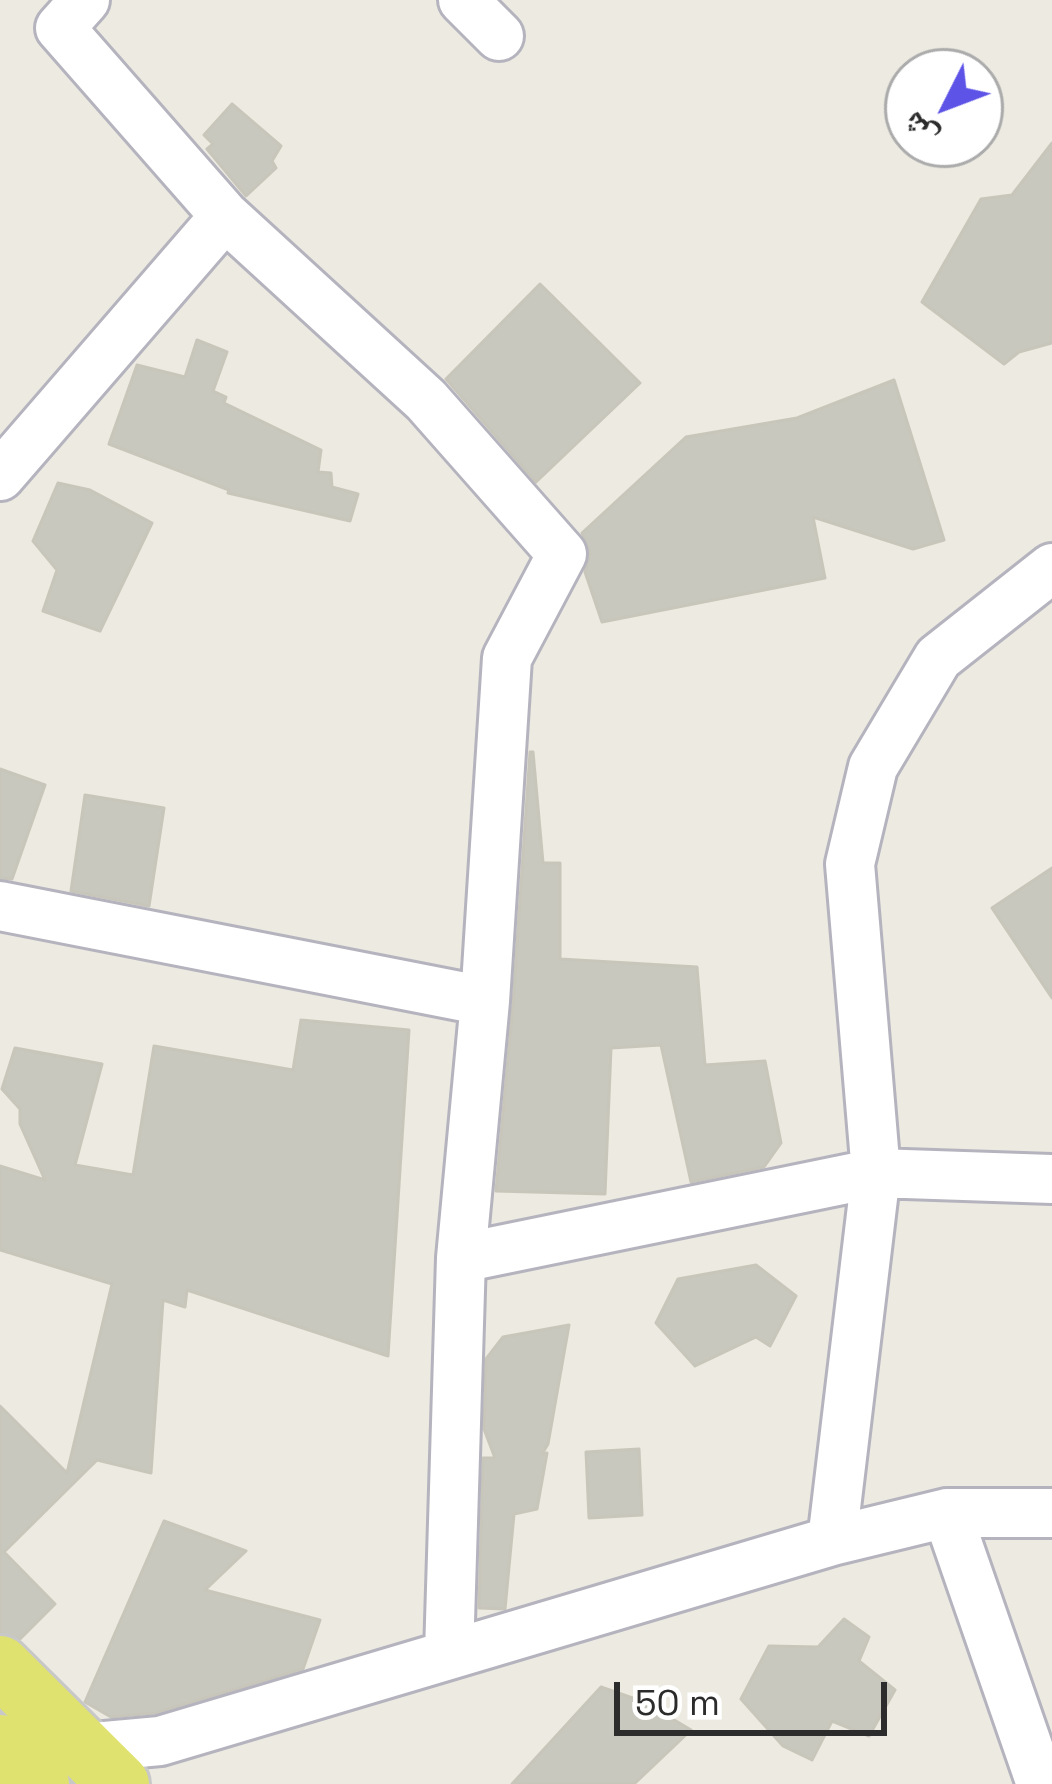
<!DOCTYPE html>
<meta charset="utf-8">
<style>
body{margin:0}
#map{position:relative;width:1052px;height:1784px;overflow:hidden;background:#eceae1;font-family:"Space Grotesk","Noto Naskh Arabic",sans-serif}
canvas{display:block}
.north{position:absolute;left:884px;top:48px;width:120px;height:120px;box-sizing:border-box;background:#fff;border:3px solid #ababab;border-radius:50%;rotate:228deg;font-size:33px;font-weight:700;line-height:48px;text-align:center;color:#2c2c2c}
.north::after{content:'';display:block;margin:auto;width:42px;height:54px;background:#5d53e7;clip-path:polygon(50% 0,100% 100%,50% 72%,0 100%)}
.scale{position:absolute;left:614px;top:1682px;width:273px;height:54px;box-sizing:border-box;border:6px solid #2c2c2c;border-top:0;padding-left:15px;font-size:36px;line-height:42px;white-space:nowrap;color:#2c2c2c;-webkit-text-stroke:9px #fff;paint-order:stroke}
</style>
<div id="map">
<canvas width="1052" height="1784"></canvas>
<div class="north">ش</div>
<div class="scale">50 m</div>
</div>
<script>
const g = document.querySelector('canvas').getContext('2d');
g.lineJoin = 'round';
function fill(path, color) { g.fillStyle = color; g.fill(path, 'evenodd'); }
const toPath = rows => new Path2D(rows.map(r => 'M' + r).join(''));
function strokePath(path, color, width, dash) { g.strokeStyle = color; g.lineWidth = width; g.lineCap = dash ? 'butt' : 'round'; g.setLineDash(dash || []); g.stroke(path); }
const building = toPath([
 [232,104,281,146,272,161,276,168,246,196,207,149,213,144,204,135,232,104],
 [1052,143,1052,343,1019,352,1004,364,922,302,981,199,1012,195,1052,143],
 [540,284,640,383,536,482,446,379,540,284],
 [197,340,227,352,213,391,226,397,224,403,321,450,318,472,331,473,332,487,358,494,350,521,228,493,229,490,109,444,137,365,185,377,197,340],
 [894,380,944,540,913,549,813,517,825,578,602,622,585,572,590,552,582,533,686,437,797,418,894,380],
 [58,483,90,490,152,523,100,631,43,611,57,570,33,541,58,483],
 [530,752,533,752,543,863,560,863,560,959,697,967,705,1065,765,1061,781,1143,764,1167,691,1182,661,1045,611,1048,605,1194,496,1191,513,1003,530,752],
 [0,769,45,785,12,879,0,878,0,769],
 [85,795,164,808,149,906,71,891,85,795],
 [1052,868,1052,998,992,908,1052,868],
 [301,1020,409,1030,388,1356,187,1290,185,1307,163,1300,151,1473,97,1460,4,1552,55,1604,20,1639,0,1633,0,1406,67,1473,112,1284,0,1250,0,1166,45,1180,20,1124,20,1109,2,1089,15,1048,102,1064,75,1165,133,1175,154,1046,293,1070,301,1020],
 [756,1265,796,1296,770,1346,756,1337,695,1366,656,1323,678,1279,756,1265],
 [569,1325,548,1444,542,1454,547,1453,537,1509,514,1514,505,1609,479,1608,483,1458,495,1458,484,1429,486,1359,503,1337,569,1325],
 [639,1449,642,1515,589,1518,586,1452,639,1449],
 [164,1521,246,1551,205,1590,320,1620,303,1669,155,1713,111,1717,85,1702,164,1521],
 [844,1619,869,1637,859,1661,895,1690,869,1736,832,1721,812,1760,783,1746,741,1699,769,1646,818,1647,844,1619],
 [601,1687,644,1702,691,1730,634,1784,512,1784,601,1687]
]);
fill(building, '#c8c8bf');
strokePath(building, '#c8c6ba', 3);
const minor = toPath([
 [85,0,60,28,225,216,426,400,562,554,507,658,485,1001,461,1258,449,1654],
 [463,0,499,36],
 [0,476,225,216],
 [0,906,485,1001],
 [461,1258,876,1173,1052,1179],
 [947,1513,1041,1784],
 [832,1541,876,1173,850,864,873,767,938,658,1052,568],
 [83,1748,160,1741,832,1541,947,1513,1052,1513]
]);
const major = toPath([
 [0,1666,119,1784],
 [0,1745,39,1784]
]);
strokePath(minor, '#b5b4be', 54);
strokePath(major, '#c8c8c8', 66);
strokePath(minor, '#fff', 48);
strokePath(major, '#e0e270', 60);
</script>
